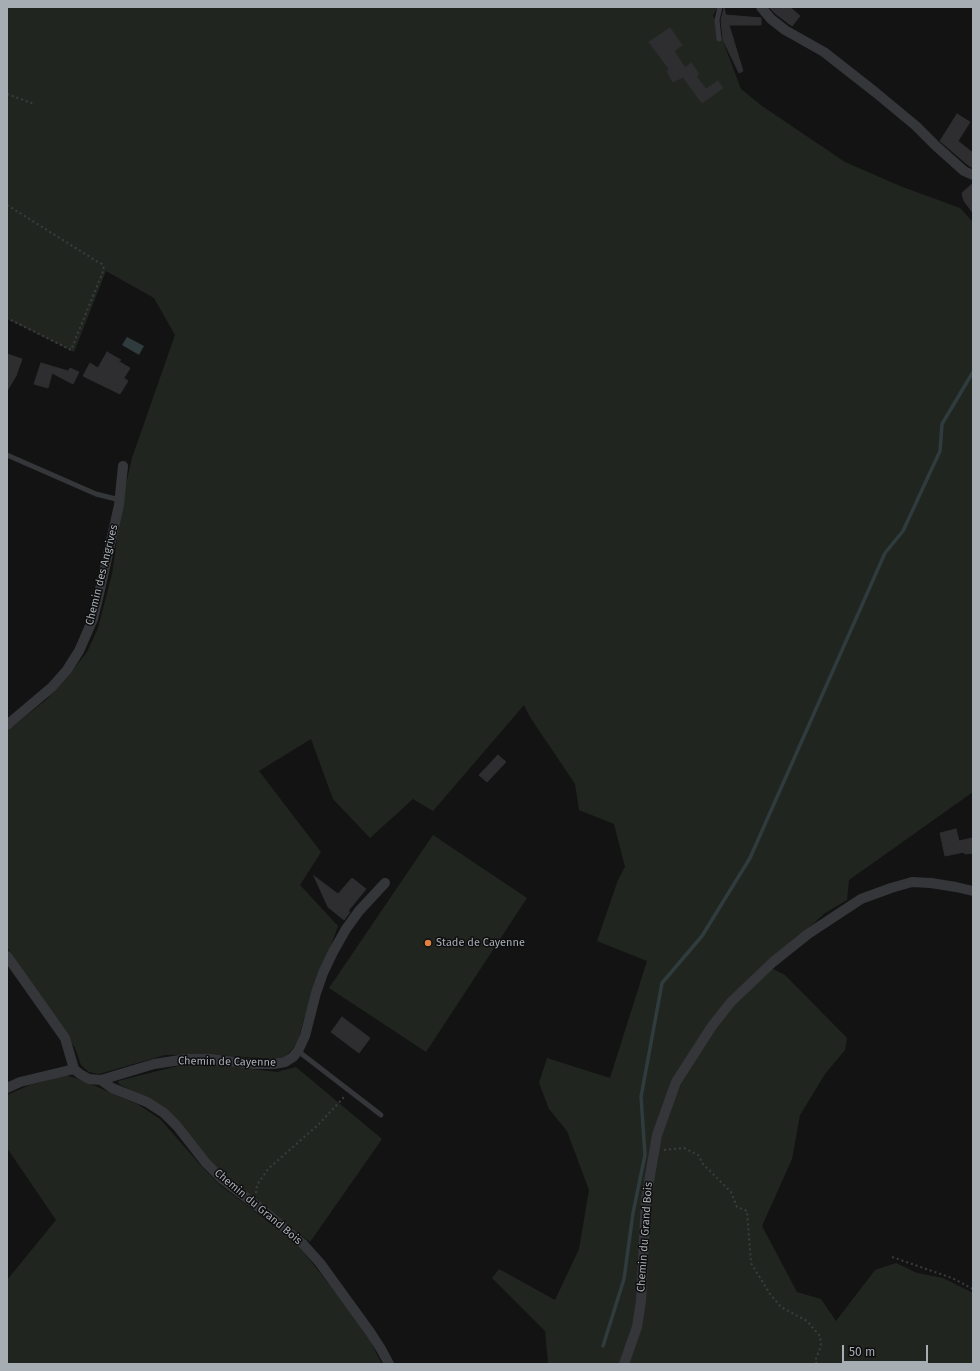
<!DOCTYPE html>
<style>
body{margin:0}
#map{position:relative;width:980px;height:1371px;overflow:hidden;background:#131314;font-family:"Fira Sans",sans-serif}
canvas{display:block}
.frame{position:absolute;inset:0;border:8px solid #a6adb3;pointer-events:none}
.scale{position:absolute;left:842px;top:1345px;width:86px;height:18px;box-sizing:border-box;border:2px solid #a6adb3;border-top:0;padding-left:5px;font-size:12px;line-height:14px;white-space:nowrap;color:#a6adb3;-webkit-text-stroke:3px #0e0e0f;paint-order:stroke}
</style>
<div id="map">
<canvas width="980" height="1371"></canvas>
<div class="frame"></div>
<div class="scale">50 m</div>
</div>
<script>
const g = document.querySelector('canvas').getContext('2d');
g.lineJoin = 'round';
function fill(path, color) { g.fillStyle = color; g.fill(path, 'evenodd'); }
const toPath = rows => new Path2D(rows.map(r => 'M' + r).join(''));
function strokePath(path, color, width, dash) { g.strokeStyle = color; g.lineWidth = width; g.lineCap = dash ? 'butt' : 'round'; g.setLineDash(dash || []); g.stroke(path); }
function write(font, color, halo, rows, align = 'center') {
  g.font = font + ' "Fira Sans",sans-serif'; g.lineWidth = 3; g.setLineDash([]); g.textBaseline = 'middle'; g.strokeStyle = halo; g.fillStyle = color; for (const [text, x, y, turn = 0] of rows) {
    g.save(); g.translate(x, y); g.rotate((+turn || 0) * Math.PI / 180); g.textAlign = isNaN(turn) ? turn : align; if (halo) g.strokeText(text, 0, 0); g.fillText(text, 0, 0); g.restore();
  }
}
fill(toPath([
 [7,7,718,7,713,15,741,89,762,106,845,162,900,186,960,208,973,222,973,792,849,880,847,900,825,913,767,966,785,975,847,1038,845,1050,825,1074,800,1115,792,1159,762,1226,797,1292,821,1299,836,1321,875,1270,896,1263,917,1273,943,1278,973,1293,973,1364,547,1364,548,1362,545,1331,492,1278,499,1269,555,1300,579,1249,589,1190,567,1131,549,1109,539,1083,547,1058,610,1078,647,961,597,941,618,880,625,867,614,824,579,810,575,784,530,717,524,705,433,811,413,799,370,838,333,799,311,739,259,771,321,852,300,885,338,926,303,1022,299,1038,293,1049,284,1057,273,1059,216,1055,165,1055,99,1074,89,1072,81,1065,75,1048,7,947,7,731,46,700,65,680,87,652,98,628,112,574,123,497,132,458,175,335,154,298,106,271,74,352,7,319],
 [433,835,527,898,426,1052,329,988],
 [210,1064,277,1072,296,1067,382,1139,310,1242,227,1177,148,1099,119,1084,118,1081,182,1065],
 [66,1075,84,1081,139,1105,160,1119,204,1169,220,1185,278,1229,302,1250,343,1302,369,1339,382,1364,7,1364,7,1280,56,1220,7,1148,7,1095,30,1085]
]), '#20261f');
fill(toPath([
 [127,337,144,346,139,355,122,345]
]), '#2f3b3d');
strokePath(toPath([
 [603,1346,624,1279,633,1213,645,1155,641,1097,662,983,702,936,750,858,885,553,903,531,940,451,942,424,973,372]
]), '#2f3b3d', 3.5);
const building = toPath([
 [769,7,790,7,800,16,792,26,776,14,769,7],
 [724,8,726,15,761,18,761,25,729,25,743,71,739,73,723,40,721,20,724,8],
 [670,28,682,45,674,51,685,68,691,63,699,74,696,76,706,89,718,81,723,88,702,103,683,77,673,82,667,71,669,69,649,42,670,28],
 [957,114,970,122,958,141,973,153,973,168,968,165,940,141,957,114],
 [973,183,973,213,964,201,962,193,973,183],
 [107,352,121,360,118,361,130,368,124,378,128,381,120,394,83,376,90,363,98,368,107,352],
 [7,354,22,359,16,376,7,391,7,354],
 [41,363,68,371,70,368,79,372,73,384,52,373,48,388,34,384,41,363],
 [498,755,506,762,487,782,479,775,498,755],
 [956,829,959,841,972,838,973,853,965,854,964,852,945,856,940,833,956,829],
 [314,876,338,894,352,878,366,889,348,911,350,912,344,920,328,907,314,876],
 [342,1017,370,1038,359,1053,331,1032,342,1017]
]);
fill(building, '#2e2e30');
strokePath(building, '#2d2e30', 1);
strokePath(toPath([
 [7,94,34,104],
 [7,205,98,262,102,264,104,269,71,350,7,318],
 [664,1150,684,1148,698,1155,703,1164,731,1192,737,1207,747,1211,751,1263,770,1294,781,1307,807,1321,820,1336,821,1346,815,1361,817,1364],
 [256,1193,257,1185,268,1169,318,1125,345,1096],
 [892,1257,952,1278,973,1289]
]), '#3a3d40', 2, [2, 3]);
strokePath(toPath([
 [719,39,717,20,720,7],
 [7,455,96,494,120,500],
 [298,1051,381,1115]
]), '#343639', 5);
strokePath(toPath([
 [761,7,771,19,785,30,824,52,875,92,916,126,936,146,964,171,973,175],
 [7,725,52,687,67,670,79,651,93,619,99,594,119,505,123,466],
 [7,956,65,1038,74,1069,80,1074,89,1079,101,1080,154,1064,187,1059,209,1059,254,1064,274,1064,285,1062,293,1057,298,1051,305,1036,316,993,323,973,333,952,346,929,359,911,385,883],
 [101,1080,112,1088,147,1102,164,1113,177,1126,206,1163,222,1179,270,1216,303,1244,320,1263,370,1332,381,1349,389,1364],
 [7,1088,20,1082,74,1069],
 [624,1364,637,1327,641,1301,646,1199,657,1135,676,1082,712,1026,731,1002,773,962,808,934,861,899,891,888,912,882,931,883,956,887,973,891]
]), '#343639', 10);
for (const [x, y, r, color] of [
 [428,943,4,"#df8240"]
]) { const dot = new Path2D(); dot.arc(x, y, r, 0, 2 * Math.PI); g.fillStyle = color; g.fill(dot); strokePath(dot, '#0e0e0f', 1.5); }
write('11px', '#a6adb3', '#0e0e0f', [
 ["Chemin des Angrives",102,575,-76],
 ["Chemin de Cayenne",227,1062,1],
 ["Chemin du Grand Bois",258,1207,40],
 ["Chemin du Grand Bois",645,1237,-86]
]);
write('11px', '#a6adb3', '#0e0e0f', [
 ["Stade de Cayenne",436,943]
], 'left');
</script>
